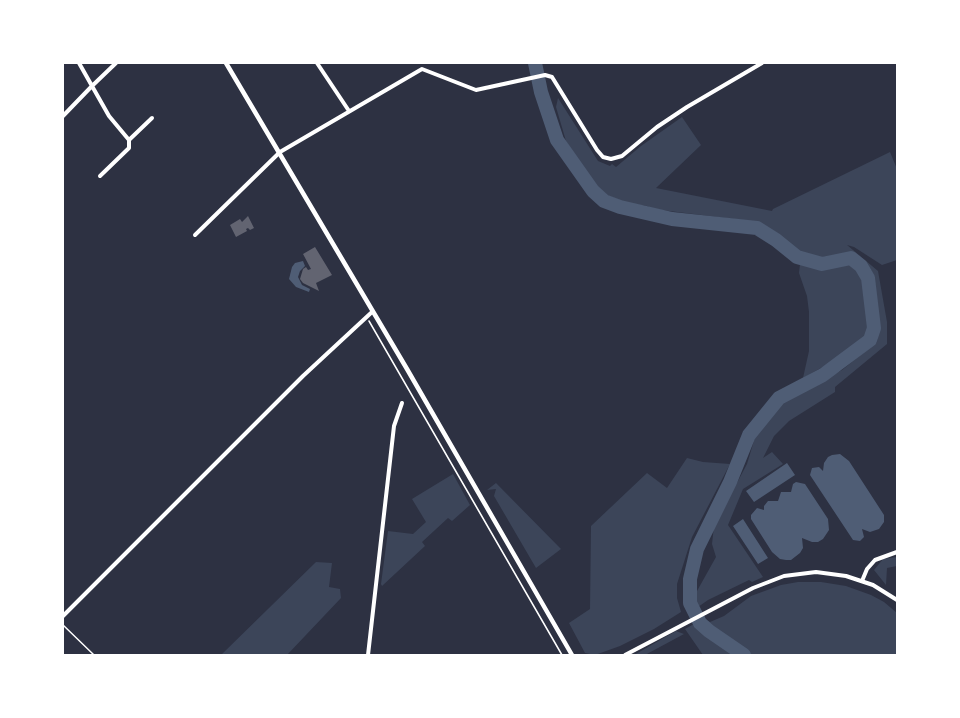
<!DOCTYPE html>
<style>
body{margin:0}
#map{position:relative;width:960px;height:718px;overflow:hidden;background:#2d3142;font-family:Commissioner,sans-serif}
canvas{display:block}
.frame{position:absolute;inset:0;border:64px solid #fff;pointer-events:none}
</style>
<div id="map">
<canvas width="960" height="718"></canvas>
<div class="frame"></div>
</div>
<script>
const g = document.querySelector('canvas').getContext('2d');
g.lineJoin = 'round';
function fill(path, color) { g.fillStyle = color; g.fill(path, 'evenodd'); }
const toPath = rows => new Path2D(rows.map(r => 'M' + r).join(''));
function strokePath(path, color, width, dash) { g.strokeStyle = color; g.lineWidth = width; g.lineCap = dash ? 'butt' : 'round'; g.setLineDash(dash || []); g.stroke(path); }
fill(toPath([
 [558,98,598,161,610,166,612,164,616,167,641,146,682,117,701,145,656,188,772,211,773,209,890,152,897,169,897,260,882,265,854,247,847,245,878,271,887,322,887,344,835,387,835,392,789,421,774,436,763,458,772,452,783,464,743,489,728,525,763,577,752,582,749,580,708,600,698,607,695,599,697,591,716,557,712,544,714,526,747,464,756,434,761,426,785,400,842,370,877,342,879,321,874,275,867,263,849,253,822,260,795,251,782,237,758,222,653,209,647,206,626,203,607,195,589,179,566,141,556,107],
 [800,264,824,269,840,264,854,264,863,276,869,330,865,338,851,351,803,378,809,351,809,312,807,296,799,273],
 [687,458,703,462,730,464,692,537,677,584,677,598,681,612,654,629,620,646,595,655,585,653,569,623,590,609,591,526,647,473,667,488],
 [453,474,470,505,452,521,448,518,422,542,425,546,382,586,381,584,388,531,413,534,426,522,412,499],
 [496,483,561,549,536,568,494,496,496,489,487,490],
 [897,557,897,566,887,568,886,585,874,570,883,559],
 [316,562,332,563,329,587,340,589,341,598,287,655,221,655],
 [798,582,821,582,846,586,871,595,884,602,897,613,897,655,703,655,685,629,703,619,710,622,724,616,751,596,781,585],
 [676,631,684,634,645,655,634,655]
]), '#3c4559');
fill(toPath([
 [303,261,305,266,300,271,298,277,302,285,310,289,309,292,296,287,289,279,292,267,295,263],
 [840,454,849,461,884,515,884,522,879,529,870,532,862,529,864,537,860,541,853,540,810,475,812,468,819,467,823,471,824,463,828,457,832,455],
 [787,463,795,475,754,502,746,491],
 [796,482,805,484,828,519,829,530,823,539,818,542,812,542,802,538,803,548,800,553,791,560,786,560,780,559,772,552,751,519,751,515,757,508,764,510,764,506,768,501,778,501,781,492,791,492,793,484],
 [743,519,768,558,758,564,733,526]
]), '#4f5d75');
strokePath(toPath([
 [535,63,541,92,557,140,593,191,604,201,620,207,672,219,757,228,776,240,797,257,822,264,851,258,861,266,868,278,874,328,870,340,823,375,779,398,749,435,730,482,697,549,690,579,690,603,700,623,709,631,744,655]
]), '#4f5d75', 14);
fill(toPath([
 [248,216,254,228,250,230,248,228,246,229,247,231,236,237,230,225,240,219,242,222],
 [315,247,332,275,316,283,319,291,303,283,300,279,303,269,306,267,308,270,311,269,303,254]
]), '#626471');
strokePath(toPath([
 [369,321,562,655],
 [63,625,94,655]
]), '#fff', 1.5);
strokePath(toPath([
 [116,63,92,86,109,116,129,140,152,118],
 [317,63,349,111],
 [63,116,92,86,79,63],
 [100,176,129,148,129,140],
 [195,235,280,152,422,69,476,90,545,75,552,77,597,150,603,157,611,159,622,156,657,127,687,107,762,63],
 [862,581,867,569,875,560,897,552],
 [63,616,303,376,372,312],
 [368,655,394,426,402,403],
 [625,655,753,588,784,576,816,572,846,576,873,585,897,600]
]), '#fff', 4);
strokePath(toPath([
 [226,63,407,369,572,655]
]), '#fff', 4.5);
</script>
